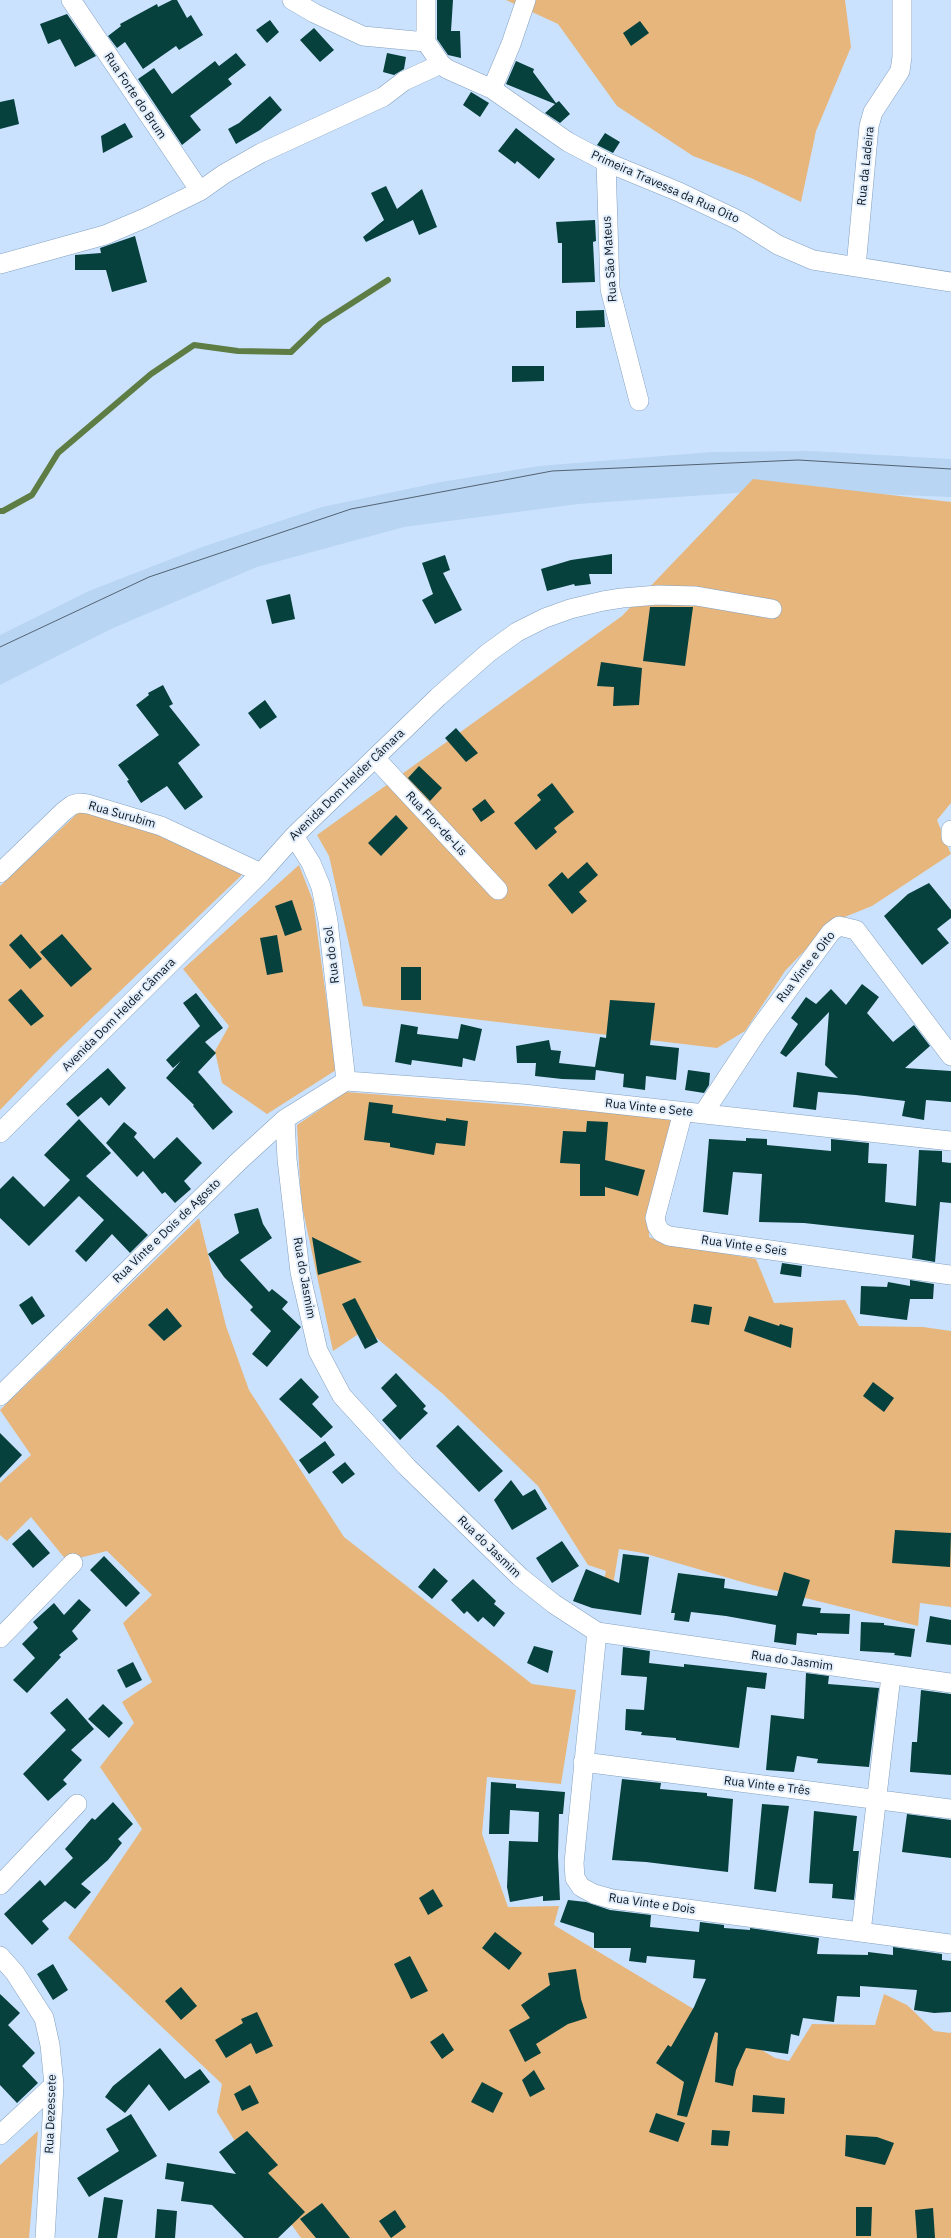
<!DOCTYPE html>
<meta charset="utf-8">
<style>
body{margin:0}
canvas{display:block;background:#cae2fd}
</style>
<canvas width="951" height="2238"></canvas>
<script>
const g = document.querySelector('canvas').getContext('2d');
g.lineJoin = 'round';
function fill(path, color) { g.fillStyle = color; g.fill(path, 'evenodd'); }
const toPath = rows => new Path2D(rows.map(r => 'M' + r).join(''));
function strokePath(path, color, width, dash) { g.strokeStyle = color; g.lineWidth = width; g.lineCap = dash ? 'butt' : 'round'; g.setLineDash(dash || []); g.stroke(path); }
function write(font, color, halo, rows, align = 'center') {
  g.font = font + ' "IBM Plex Sans",sans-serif'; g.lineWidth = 4; g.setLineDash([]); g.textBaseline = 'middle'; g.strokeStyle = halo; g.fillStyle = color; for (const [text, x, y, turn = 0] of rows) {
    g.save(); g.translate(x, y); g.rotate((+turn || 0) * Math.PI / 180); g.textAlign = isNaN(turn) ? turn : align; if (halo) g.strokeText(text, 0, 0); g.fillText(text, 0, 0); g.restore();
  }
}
fill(toPath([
 [811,451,951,459,951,497,778,490,578,504,404,527,257,567,111,629,0,685,0,635,89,591,202,547,322,507,441,482,539,466,712,452]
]), '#b8d5f3');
fill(toPath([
 [506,0,845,0,851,47,816,131,801,202,751,178,693,156,617,106,558,24],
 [753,479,951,502,951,803,937,820,951,854,872,906,832,922,785,971,745,1031,717,1048,363,1006,329,856,317,835,622,616],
 [79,812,120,813,245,872,54,1054,0,1110,0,886],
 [299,865,313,901,336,1070,267,1114,222,1083,215,1051,229,1026,183,969],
 [346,1092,677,1118,650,1220,649,1237,664,1243,756,1259,774,1303,845,1300,859,1326,923,1327,951,1331,951,1607,920,1603,918,1626,749,1584,643,1553,619,1549,613,1585,602,1589,606,1571,588,1565,538,1486,443,1394,366,1329,333,1351,301,1201,297,1125],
 [199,1218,226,1326,249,1390,344,1537,532,1684,576,1690,561,1784,487,1777,482,1834,508,1907,559,1906,554,1925,775,2058,789,2061,812,2024,875,2025,884,1994,907,2005,934,2031,951,2033,951,2238,301,2238,252,2169,217,2112,222,2084,68,1938,142,1829,100,1767,134,1723,122,1702,152,1682,123,1623,152,1595,107,1551,67,1561,31,1517,7,1541,0,1535,0,1483,31,1455,0,1410],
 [38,2131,29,2238,0,2238,0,2165]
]), '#e7b67d');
strokePath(toPath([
 [0,511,3,511,32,495,58,453,151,374,194,345,238,351,291,352,321,323,388,280]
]), '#5d7d45', 6);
fill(toPath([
 [172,0,177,0,187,18,191,15,203,35,179,50,176,46,143,69,125,42,117,48,108,36,121,26,120,24,157,4,158,7],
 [437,0,453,0,451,31,460,31,461,58,448,55,437,39],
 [67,14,96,56,75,67,60,39,48,44,40,24],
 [270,20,279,32,267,43,256,30],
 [640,21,649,33,631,46,623,33],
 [314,28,334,50,320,62,300,40],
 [236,53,246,65,228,79,232,84,190,116,201,130,182,145,138,79,154,68,172,94,215,61,219,66],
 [387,53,406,57,404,69,394,75,383,72],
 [516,61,534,69,533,72,556,103,559,101,570,114,560,123,545,113,555,104,506,84],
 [471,92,489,103,480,117,463,105],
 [270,96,282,110,260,130,236,144,228,129,239,123],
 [14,99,19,124,0,129,0,102],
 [125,123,133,137,103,153,101,136],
 [516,128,555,159,539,179,517,161,515,164,498,151],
 [605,133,620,142,613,153,597,145],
 [386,186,397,209,422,189,437,227,419,235,413,220,366,242,363,237,384,220,371,193],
 [595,220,596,241,593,242,595,282,562,283,562,243,558,243,556,222],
 [135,236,147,282,112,292,106,270,75,270,75,255,101,253,100,248],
 [604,310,605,327,576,328,576,311],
 [512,366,544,366,544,381,512,382],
 [612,554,612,574,589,574,591,584,575,586,574,584,547,591,541,569,571,560],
 [445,555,450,570,443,573,462,610,435,624,422,600,433,594,422,563],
 [290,594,295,619,272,624,266,600],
 [650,607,693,607,685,666,643,661],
 [601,662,642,668,639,705,613,706,614,687,597,686],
 [163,685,173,704,169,706,200,745,178,763,203,797,185,810,167,786,141,803,127,781,129,780,118,765,159,735,136,705,149,695,148,693],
 [265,700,277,717,260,729,248,713],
 [456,728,478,753,466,762,445,738],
 [419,766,442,788,430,801,408,778],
 [552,783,574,812,554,828,557,832,536,850,514,823,541,800,537,795],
 [485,799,495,812,481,822,472,809],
 [396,815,408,828,381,856,368,843],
 [587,862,598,875,579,892,587,901,572,914,548,885,562,872,568,879],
 [929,883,951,910,951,918,937,929,949,943,922,965,884,916,908,894],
 [292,900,302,930,285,936,275,906],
 [21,934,42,959,30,969,9,945],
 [62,934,92,969,71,987,40,952],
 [277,935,283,972,267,975,260,938],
 [401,967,421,967,421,1000,401,1000],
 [862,984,879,997,867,1013,893,1042,914,1025,930,1046,905,1068,951,1071,951,1102,926,1100,924,1120,902,1116,905,1101,856,1095,818,1092,816,1110,793,1107,797,1072,838,1078,825,1065,829,1012,786,1057,780,1053,798,1024,791,1018,806,997,816,1004,831,989,846,1005],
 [21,989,44,1016,31,1026,8,1000],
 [196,993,223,1028,205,1042,216,1053,198,1072,233,1112,213,1130,193,1106,194,1105,166,1078,181,1061,173,1068,166,1060,200,1026,183,1003],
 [610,1000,655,1003,650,1045,679,1048,676,1080,646,1076,645,1090,623,1087,624,1074,596,1070,595,1080,562,1079,535,1076,536,1063,517,1063,516,1046,549,1040,551,1050,561,1051,559,1063,595,1067,600,1037,606,1038],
 [401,1024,418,1027,417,1034,458,1039,461,1024,482,1029,475,1061,463,1058,462,1067,412,1060,411,1065,395,1062],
 [108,1068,126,1088,109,1106,101,1097,78,1117,66,1104],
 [688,1070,710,1073,709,1085,704,1093,685,1090],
 [369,1102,393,1105,392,1113,446,1121,446,1118,468,1121,465,1146,436,1143,434,1155,390,1147,390,1143,364,1140],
 [79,1119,111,1153,86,1176,148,1235,130,1253,112,1234,86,1262,75,1251,104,1220,79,1196,29,1246,0,1218,0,1189,13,1176,44,1207,70,1180,44,1155],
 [587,1121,608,1122,605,1160,645,1170,638,1196,605,1187,605,1196,580,1196,580,1164,560,1163,563,1131,586,1132],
 [124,1122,137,1133,134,1137,154,1159,177,1137,202,1163,184,1181,191,1189,175,1203,165,1192,162,1194,143,1171,137,1177,106,1143],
 [746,1138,767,1139,767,1145,831,1151,831,1139,869,1143,868,1163,887,1164,885,1202,916,1206,919,1150,942,1151,942,1162,951,1163,951,1203,940,1202,935,1262,912,1258,914,1235,804,1223,759,1222,762,1174,733,1172,728,1215,703,1212,709,1139,746,1141],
 [258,1208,263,1224,272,1238,240,1260,269,1292,272,1289,288,1302,282,1309,301,1327,267,1367,252,1354,271,1331,250,1310,253,1307,224,1277,208,1254,239,1233,234,1214],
 [312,1237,362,1262,318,1275],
 [782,1263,802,1266,801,1277,780,1274],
 [910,1280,934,1284,933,1299,910,1299,907,1320,860,1314,861,1286,887,1287,888,1282,910,1286],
 [32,1296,45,1316,32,1325,19,1305],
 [355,1298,378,1342,365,1349,342,1304],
 [694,1304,712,1307,709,1325,691,1322],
 [167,1308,182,1326,164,1341,148,1325],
 [749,1316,779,1326,780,1324,793,1328,791,1348,744,1331],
 [396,1373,426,1406,423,1409,428,1413,400,1440,382,1420,397,1406,381,1388],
 [301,1378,319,1397,312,1404,333,1427,321,1438,279,1399],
 [873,1382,894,1398,884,1412,863,1396],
 [458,1425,503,1471,479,1492,436,1446],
 [0,1433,22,1455,0,1478],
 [325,1441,335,1455,309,1474,299,1460],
 [345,1462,355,1474,342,1484,332,1472],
 [511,1480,523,1496,535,1489,547,1509,512,1530,494,1500],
 [29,1529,50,1553,33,1568,12,1544],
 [895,1530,951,1533,950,1567,892,1563],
 [562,1541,579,1566,552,1583,536,1558],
 [623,1554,649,1557,641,1615,592,1608,573,1601,586,1569,619,1583],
 [104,1556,140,1593,126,1607,90,1570],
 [434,1568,448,1581,432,1599,418,1587],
 [784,1572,810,1580,802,1606,821,1608,820,1613,850,1614,849,1634,817,1633,817,1635,797,1633,796,1645,774,1642,776,1625,726,1616,691,1612,689,1622,674,1620,675,1613,671,1613,678,1573,725,1579,724,1588,777,1596],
 [473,1579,496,1601,494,1604,505,1613,494,1627,483,1617,478,1622,467,1611,464,1614,451,1600],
 [79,1599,91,1610,72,1631,78,1639,59,1655,61,1657,27,1693,13,1680,35,1658,22,1644,38,1628,33,1622,54,1603,64,1615],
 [930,1616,951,1620,951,1645,926,1642],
 [861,1622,884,1623,884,1625,915,1629,911,1657,894,1655,895,1653,860,1651],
 [534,1646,553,1651,548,1673,527,1663],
 [623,1647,650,1651,649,1663,684,1667,684,1664,767,1673,765,1689,747,1687,739,1748,676,1740,676,1738,641,1735,642,1732,625,1730,626,1709,644,1710,647,1677,621,1675],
 [133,1662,142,1680,126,1688,117,1670],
 [806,1673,829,1676,828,1684,879,1688,869,1767,817,1763,818,1759,797,1756,794,1772,766,1770,771,1715,804,1719],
 [921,1690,951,1694,951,1775,910,1772,912,1742,917,1742],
 [67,1698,94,1729,71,1750,82,1760,63,1780,67,1784,48,1801,23,1774,66,1730,50,1713],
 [103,1704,123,1723,109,1738,88,1719],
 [622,1779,661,1783,660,1789,707,1793,707,1796,733,1799,728,1872,646,1862,612,1860],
 [491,1782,516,1784,516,1788,565,1792,563,1814,559,1814,558,1856,560,1900,543,1901,543,1896,510,1902,507,1887,509,1841,538,1842,539,1812,510,1810,509,1834,489,1834],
 [113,1802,133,1824,118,1839,122,1843,108,1860,81,1884,91,1892,75,1909,65,1901,42,1921,49,1929,32,1945,4,1914,40,1880,45,1886,73,1858,65,1849,92,1818,95,1820],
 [762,1804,789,1806,776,1892,754,1889],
 [814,1811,857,1816,853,1851,859,1851,854,1900,832,1898,833,1884,809,1883],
 [907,1814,951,1820,951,1858,902,1852],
 [433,1889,443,1906,428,1915,419,1898],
 [568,1900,586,1902,610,1910,651,1915,650,1927,699,1932,700,1922,724,1925,724,1928,750,1930,750,1928,819,1938,817,1954,868,1955,868,1952,893,1955,893,1947,942,1954,942,1960,951,1961,951,2012,934,2013,914,2010,917,1990,860,1986,860,1997,837,1996,834,2022,803,2018,799,2036,791,2034,788,2054,746,2048,736,2070,733,2086,715,2082,718,2033,715,2032,687,2117,677,2115,684,2082,656,2063,668,2045,671,2047,694,2007,706,1979,693,1978,695,1960,647,1956,646,1963,629,1961,631,1948,594,1948,594,1933,560,1922],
 [495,1932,522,1953,509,1970,482,1948],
 [410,1956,428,1991,411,1999,394,1964],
 [53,1964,68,1990,53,2000,37,1974],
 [576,1969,581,1999,587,2018,568,2024,536,2044,541,2053,525,2062,509,2030,530,2018,521,2005,550,1985,548,1973],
 [181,1987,197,2006,181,2020,165,2001],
 [0,1994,20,2013,8,2025,35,2053,22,2066,38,2083,17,2103,0,2085],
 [257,2012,273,2046,256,2054,251,2043,226,2058,215,2040,243,2023,241,2019],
 [443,2033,454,2050,442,2059,430,2042],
 [160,2048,185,2079,200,2069,210,2082,169,2111,149,2084,125,2113,105,2097,113,2086],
 [534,2070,545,2089,530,2097,522,2080],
 [482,2082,503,2093,493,2113,471,2102],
 [250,2085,259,2103,242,2111,234,2094],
 [753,2095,785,2098,784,2114,752,2112],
 [656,2113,685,2123,678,2142,649,2132],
 [131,2114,157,2156,89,2197,77,2178,119,2151,106,2129],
 [712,2130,730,2131,728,2146,711,2145],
 [247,2131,278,2165,268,2173,305,2212,278,2238,244,2238,212,2205,181,2201,184,2182,165,2179,167,2163,236,2174,219,2152],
 [846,2135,877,2137,894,2143,885,2165,845,2156],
 [104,2197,123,2200,117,2238,98,2238],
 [322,2203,350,2238,316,2238,300,2219],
 [856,2207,872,2207,871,2236,856,2236],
 [933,2208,935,2238,917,2238,915,2210],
 [157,2209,177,2211,175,2238,155,2238],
 [395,2210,406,2227,391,2238,379,2221]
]), '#06413e');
const minor = toPath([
 [71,0,200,191],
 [292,0,314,13,363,36,426,42],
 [426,0,426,42,441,64,447,69,492,89,568,142,606,162,679,192,740,221,778,245,813,260,951,282],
 [492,89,511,44,526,0],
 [606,162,610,289,639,401],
 [0,264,105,235,145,218,200,191,224,174,261,153,383,97,404,81,441,64],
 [856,267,869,126,873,112,900,71,902,57,902,0],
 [375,758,498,890],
 [951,830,951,837],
 [294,836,311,863,321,887,328,921,346,1081],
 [0,873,63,812,72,805,79,803,88,804,161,826,261,873],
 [346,1081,523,1094,951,1141],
 [683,1112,655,1218,657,1226,661,1232,669,1236,951,1275],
 [703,1114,759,1029,831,932,839,926,856,930,951,1056],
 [285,1119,287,1159,300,1272,318,1351,342,1396,407,1467,520,1577,554,1604,597,1632,951,1683],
 [0,1133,261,873,294,836,438,697,488,653,517,632,545,618,570,609,603,601,622,598,658,595,696,596,772,609],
 [0,1396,239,1161,285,1119,346,1081],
 [597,1632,574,1863,575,1878,581,1887,594,1894,612,1899,951,1944],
 [0,1638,73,1563],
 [583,1762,951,1809],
 [0,1885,77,1804],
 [861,1932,891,1676],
 [0,1956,15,1973,44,2018,50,2045,54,2085,45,2238],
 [0,2135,54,2085]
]);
strokePath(minor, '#84a1c0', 20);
strokePath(minor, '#fff', 19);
strokePath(toPath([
 [0,647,149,577,351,509,552,471,798,460,951,469]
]), '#536374', 1);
write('12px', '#0a1521', '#e2eefb', [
 ["Rua Forte do Brum",135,96,56],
 ["Rua da Ladeira",866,166,-84],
 ["Primeira Travessa da Rua Oito",665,187,24],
 ["Rua São Mateus",610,259,-94],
 ["Avenida Dom Helder Câmara",347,785,-44],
 ["Rua Surubim",122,815,16],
 ["Rua Flor-de-Lis",436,824,47],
 ["Rua do Sol",332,955,-97],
 ["Rua Vinte e Oito",806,967,-52],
 ["Avenida Dom Helder Câmara",119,1015,-45],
 ["Rua Vinte e Sete",649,1108,6],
 ["Rua Vinte e Dois de Agosto",167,1231,-44],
 ["Rua Vinte e Seis",744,1246,8],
 ["Rua do Jasmim",304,1278,80],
 ["Rua do Jasmim",489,1547,44],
 ["Rua do Jasmim",792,1661,8],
 ["Rua Vinte e Três",767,1786,7],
 ["Rua Vinte e Dois",652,1904,8],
 ["Rua Dezessete",51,2114,-88]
]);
</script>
